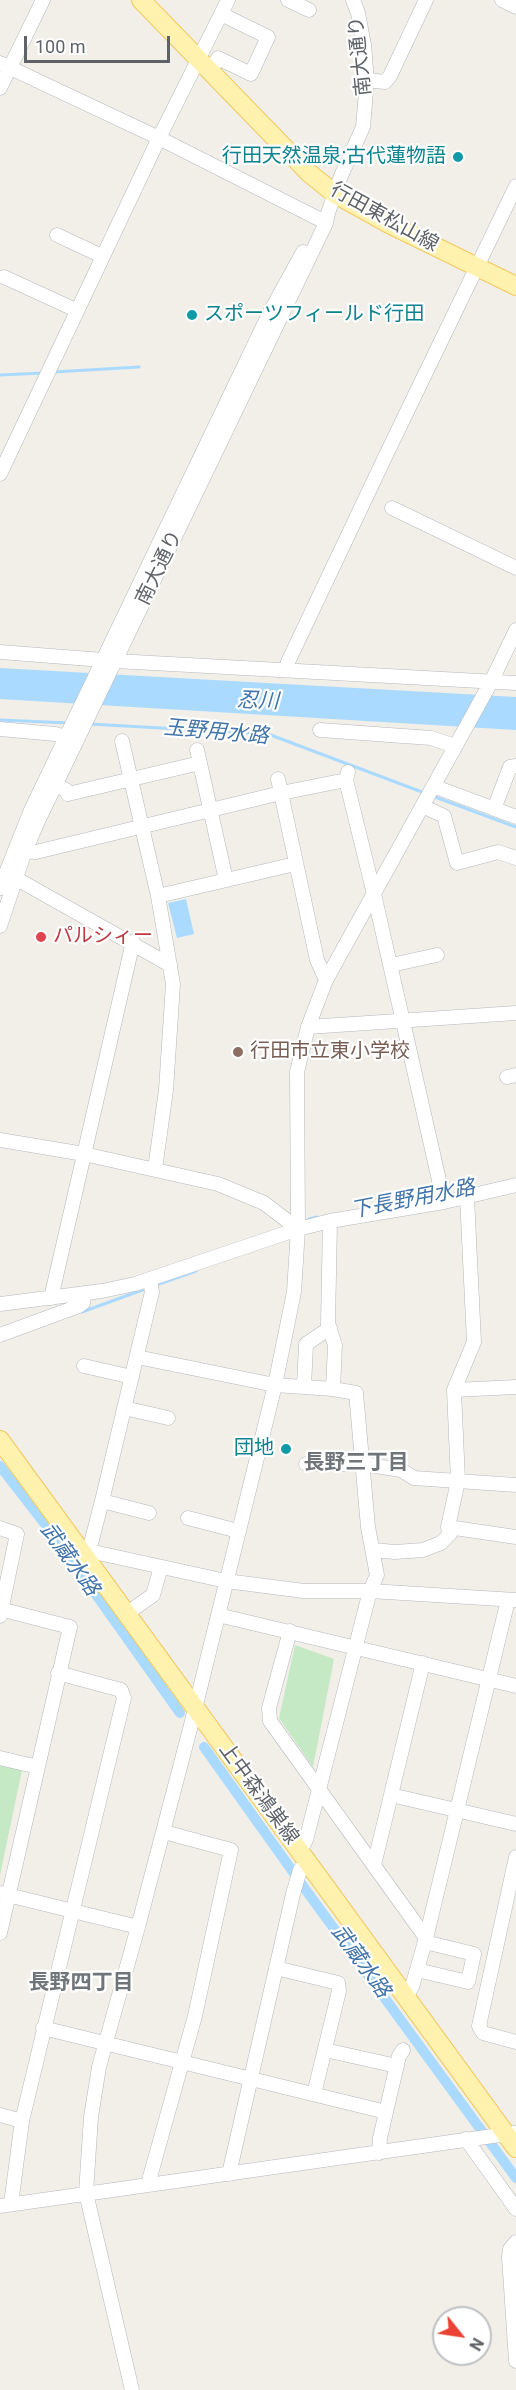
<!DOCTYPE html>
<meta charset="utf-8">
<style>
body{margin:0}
#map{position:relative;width:516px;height:2390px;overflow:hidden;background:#f1efe8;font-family:Roboto,sans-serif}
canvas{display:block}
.north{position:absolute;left:432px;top:2306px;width:60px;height:60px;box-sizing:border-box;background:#fff;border:2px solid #bfc1c3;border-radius:50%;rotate:120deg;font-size:16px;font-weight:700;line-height:24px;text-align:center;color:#5f6368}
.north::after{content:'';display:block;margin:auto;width:21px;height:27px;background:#ea4335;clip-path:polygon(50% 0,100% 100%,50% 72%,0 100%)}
.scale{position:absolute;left:24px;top:36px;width:146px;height:27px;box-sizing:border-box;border:3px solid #5f6368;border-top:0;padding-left:8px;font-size:18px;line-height:21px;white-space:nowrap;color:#5f6368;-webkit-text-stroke:4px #fff;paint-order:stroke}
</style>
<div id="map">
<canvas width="516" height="2390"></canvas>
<div class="north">N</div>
<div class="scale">100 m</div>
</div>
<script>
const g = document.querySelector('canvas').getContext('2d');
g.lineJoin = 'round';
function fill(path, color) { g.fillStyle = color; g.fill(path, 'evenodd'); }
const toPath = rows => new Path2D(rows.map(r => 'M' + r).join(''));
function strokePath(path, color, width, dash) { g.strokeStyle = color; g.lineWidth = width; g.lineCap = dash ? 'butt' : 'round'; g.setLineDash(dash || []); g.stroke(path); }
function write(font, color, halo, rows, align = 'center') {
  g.font = font + ' Roboto,"Noto Sans JP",sans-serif'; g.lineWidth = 4.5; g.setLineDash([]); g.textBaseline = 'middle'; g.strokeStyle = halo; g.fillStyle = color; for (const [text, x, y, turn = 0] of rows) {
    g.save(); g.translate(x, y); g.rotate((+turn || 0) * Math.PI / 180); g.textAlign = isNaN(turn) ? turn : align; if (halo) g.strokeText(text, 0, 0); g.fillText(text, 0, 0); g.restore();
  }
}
fill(toPath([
 [295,1645,334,1659,313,1767,279,1718],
 [0,1765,22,1770,0,1875]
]), '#c5e8c5');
fill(toPath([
 [0,668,516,697,516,730,0,699],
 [186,899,194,934,177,938,168,903]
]), '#aadaff');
strokePath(toPath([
 [54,372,139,367],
 [0,375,44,373],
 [0,720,69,723],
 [90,724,268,734,422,792],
 [435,797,516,827],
 [309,1219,317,1217],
 [159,1284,196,1271],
 [82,1312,145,1289]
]), '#aadaff', 3);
strokePath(toPath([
 [0,1466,58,1541,180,1713],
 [204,1747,308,1893,516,2178]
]), '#aadaff', 10);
const minor = toPath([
 [288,0,309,10],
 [502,0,516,7],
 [0,63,159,138,321,220],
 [210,71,218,58,251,74,268,37,221,14],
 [367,80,385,82,390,76,426,0],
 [0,88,43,0],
 [57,235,102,256],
 [4,277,76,310],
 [0,474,159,138,228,0],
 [392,508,516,568],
 [0,652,116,661,516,683],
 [286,670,288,662,386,455,516,186],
 [0,729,55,734,75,740],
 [320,730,431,738,455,746],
 [122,741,158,896,173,984,166,1090,155,1169],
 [197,750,226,880],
 [348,772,346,780,374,894,444,1202],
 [278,779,317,960,326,980],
 [56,785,66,790,68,794,200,763],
 [433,786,516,817],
 [422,806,444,816,457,863,498,852,516,858],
 [494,809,510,767,516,766],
 [25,851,36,852,281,793,346,780],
 [8,874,170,965],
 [0,888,31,810,270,312,303,252],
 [158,896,295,864],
 [0,926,25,851,39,819,326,223,328,213,341,176,363,127,367,80,364,45,358,13,353,0],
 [391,965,437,955],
 [308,1027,516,1013],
 [507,1077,516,1075],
 [0,1140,84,1154,218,1184,264,1203,298,1229,135,1284,102,1291,0,1304],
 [330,1221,444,1202,516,1185],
 [298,1229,330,1221,328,1324,335,1345,333,1389],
 [51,1298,133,942],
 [0,1335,79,1306,83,1303,85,1293],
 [137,1357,275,1385,333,1389,356,1393,368,1527,377,1575,370,1591,306,1840,300,1851],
 [84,1366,132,1377],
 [304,1387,306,1344,330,1328],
 [454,1390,474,1342,467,1197],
 [124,1408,168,1418],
 [306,1464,363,1464,401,1470,414,1478,516,1485],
 [102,1501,149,1513],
 [188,1518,238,1531],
 [448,1527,516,1537],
 [0,1528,17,1534],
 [373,1550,395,1552,423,1550,441,1543,450,1534,448,1527,458,1481,454,1390,516,1387],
 [89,1551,226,1581,304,1591,370,1591,516,1600],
 [83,1555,89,1551,102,1501,152,1292,150,1279],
 [0,1609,70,1627,0,1933],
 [126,1614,153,1595,161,1567],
 [218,1615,516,1686],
 [0,1616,17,1534],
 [290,1631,269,1708,270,1721,426,1938],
 [0,1758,38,1767],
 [391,1795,516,1824],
 [516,1857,479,2026,483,2033,516,2042],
 [374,1865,423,1663],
 [0,1893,138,1927,99,2067,91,2117,86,2193,132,2390],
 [138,1927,190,1729,275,1385,294,1292,298,1229,297,1072,308,1027,326,980,491,682,516,630],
 [276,1968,338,1983,339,1991,314,2094],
 [417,1970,468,1982,474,1954,425,1942],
 [406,1997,412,1987,426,1938,508,1600],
 [43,2028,386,2112],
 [325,2050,397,2066],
 [0,2115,22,2121],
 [466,2139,516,2209],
 [379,2153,380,2138,399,2056,403,2050],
 [229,2174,293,1894,300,1870,307,1861],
 [148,2184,195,2016,231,1850,164,1832],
 [11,2204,22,2121,124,1698,121,1690,58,1673],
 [0,2206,514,2133],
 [516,2242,510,2249,509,2257,516,2361]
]);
const major = toPath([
 [141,0,309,173,335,194,389,224,516,286],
 [0,1440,516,2148]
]);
strokePath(minor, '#b5b8bc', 15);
strokePath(major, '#f2c960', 20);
strokePath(minor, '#fff', 14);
strokePath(major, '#fff2af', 18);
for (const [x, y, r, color] of [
 [458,157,6,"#0f9aa8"],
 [192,315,6,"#0f9aa8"],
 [41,937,6,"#e0444e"],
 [238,1052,6,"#8d6e63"],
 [286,1449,6,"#0f9aa8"]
]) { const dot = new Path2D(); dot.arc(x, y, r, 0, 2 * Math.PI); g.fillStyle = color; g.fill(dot); strokePath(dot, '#fff', 2); }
write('20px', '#5f6368', '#fff', [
 ["南大通り",361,56,-96],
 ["行田東松山線",384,218,29],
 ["南大通り",160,568,-64],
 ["上中森鴻巣線",258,1794,54]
]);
write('20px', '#0d838f', '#fff', [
 ["行田天然温泉;古代蓮物語",446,157],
 ["スポーツフィールド行田",204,315,"left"],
 ["団地",274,1449]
], 'right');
write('20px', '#be3a42', '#fff', [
 ["パルシィー",53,937]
], 'left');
write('20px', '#785e54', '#fff', [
 ["行田市立東小学校",250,1052]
], 'left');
write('italic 21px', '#4174aa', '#fff', [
 ["忍川",258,702,2],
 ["玉野用水路",216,733,5],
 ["下長野用水路",413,1200,-11],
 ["武蔵水路",69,1560,54],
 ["武蔵水路",360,1962,54]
]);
write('bold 21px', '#70757a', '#fff', [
 ["長野三丁目",356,1464],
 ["長野四丁目",81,1984]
]);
</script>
